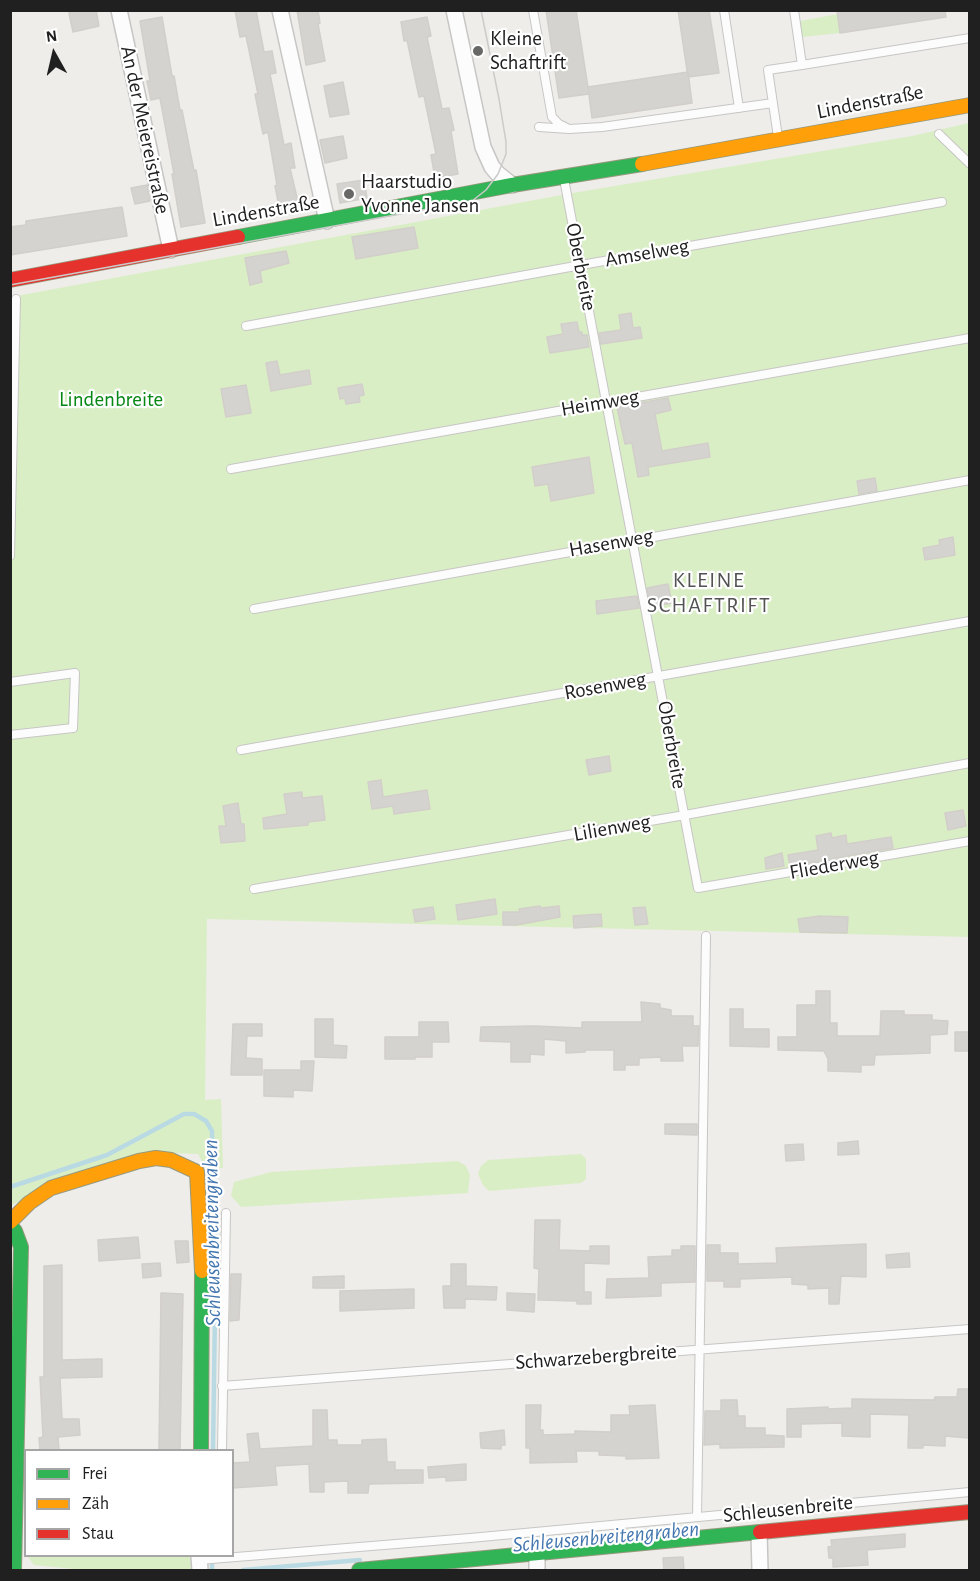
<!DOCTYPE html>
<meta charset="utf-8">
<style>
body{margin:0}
#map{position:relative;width:980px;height:1581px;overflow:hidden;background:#eeede9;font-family:"Alegreya Sans",sans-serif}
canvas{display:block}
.frame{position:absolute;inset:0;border:12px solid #202020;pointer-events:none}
.legend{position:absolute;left:24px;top:1449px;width:210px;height:108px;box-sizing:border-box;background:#fff;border:2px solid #a6a6a6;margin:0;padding:8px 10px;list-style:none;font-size:18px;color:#202020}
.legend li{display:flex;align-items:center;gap:12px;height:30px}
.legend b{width:30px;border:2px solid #a6a6a6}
.north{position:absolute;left:24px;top:24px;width:60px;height:60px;-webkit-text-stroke:4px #fff;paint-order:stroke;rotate:352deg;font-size:16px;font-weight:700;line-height:24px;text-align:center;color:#202020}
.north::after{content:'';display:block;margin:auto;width:21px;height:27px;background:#202020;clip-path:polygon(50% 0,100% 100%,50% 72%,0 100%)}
</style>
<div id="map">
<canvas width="980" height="1581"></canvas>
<div class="frame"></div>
<ul class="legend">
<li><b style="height:8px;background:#30b455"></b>Frei</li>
<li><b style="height:8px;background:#ff9f0a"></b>Zäh</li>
<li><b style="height:8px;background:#e5322d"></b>Stau</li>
</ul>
<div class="north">N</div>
</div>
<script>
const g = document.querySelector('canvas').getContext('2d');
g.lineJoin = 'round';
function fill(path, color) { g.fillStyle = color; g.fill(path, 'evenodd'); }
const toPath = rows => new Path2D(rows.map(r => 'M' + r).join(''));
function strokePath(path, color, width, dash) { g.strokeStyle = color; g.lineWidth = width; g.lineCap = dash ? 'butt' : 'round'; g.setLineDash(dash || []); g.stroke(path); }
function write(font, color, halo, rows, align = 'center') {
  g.font = font + ' "Alegreya Sans",sans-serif'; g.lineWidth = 4.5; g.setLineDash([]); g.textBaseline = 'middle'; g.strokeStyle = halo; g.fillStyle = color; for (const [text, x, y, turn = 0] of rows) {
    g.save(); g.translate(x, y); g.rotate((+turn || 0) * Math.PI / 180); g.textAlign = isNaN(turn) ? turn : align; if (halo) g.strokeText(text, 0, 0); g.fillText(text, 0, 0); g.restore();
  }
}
fill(toPath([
 [838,14,840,33,803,37,795,22],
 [969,123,969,937,207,919,205,1100,221,1099,223,1168,206,1169,198,1154,143,1152,11,1205,11,297,567,194,912,136],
 [581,1154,586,1159,586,1179,581,1183,489,1191,483,1185,478,1174,481,1166,488,1160],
 [458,1161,466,1166,470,1175,468,1193,241,1207,231,1196,234,1182,271,1172],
 [28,1557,190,1557,192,1568,191,1570,84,1570,34,1565]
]), '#daeec6');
strokePath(toPath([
 [10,1187,107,1155,184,1114,194,1114,206,1121,212,1131,215,1311,213,1450],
 [212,1558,212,1570],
 [243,1570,360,1560]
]), '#badae3', 4.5);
const building = toPath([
 [76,10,96,10,99,26,73,32,69,13,76,10],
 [235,10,256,10,264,52,272,51,276,73,270,74,284,145,291,143,295,168,290,168,299,206,280,211,275,186,277,185,268,132,263,134,255,94,258,94,246,36,240,37,235,10],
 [297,10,318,10,320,23,318,24,325,61,306,65,297,10],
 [546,10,576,10,589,94,559,98,546,10],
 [678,10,709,10,719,73,688,77,678,10],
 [837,10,945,10,946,17,840,33,837,10],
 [162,17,172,76,174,76,180,110,182,110,194,171,196,170,205,223,181,227,172,174,174,174,160,98,151,100,147,81,150,81,140,21,162,17],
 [427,17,431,36,427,37,442,109,449,108,454,130,451,131,458,174,435,178,431,155,436,154,424,96,419,97,407,40,404,41,401,22,427,17],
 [688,72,692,103,592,118,588,87,688,72],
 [343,82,349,114,330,117,324,86,343,82],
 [343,136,347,158,325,163,320,140,343,136],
 [364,180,367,198,340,203,337,184,364,180],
 [147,185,150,201,135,204,131,188,147,185],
 [122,207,127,236,10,255,10,227,26,225,26,221,122,207],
 [414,227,418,248,356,259,352,237,414,227],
 [286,251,289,263,260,271,262,282,250,285,245,258,286,251],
 [631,313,633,328,640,327,642,338,601,344,599,333,621,330,619,315,631,313],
 [577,322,579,332,582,332,582,335,587,335,589,347,550,353,547,337,563,334,561,324,577,322],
 [277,361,280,375,309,370,311,384,271,391,266,363,277,361],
 [362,384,364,395,359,396,360,402,346,404,345,398,340,399,338,388,362,384],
 [246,385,251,413,226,417,221,389,246,385],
 [668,398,671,410,655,414,662,451,708,443,710,457,648,467,649,475,638,477,632,443,625,444,617,407,668,398],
 [589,457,594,493,551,501,548,484,535,486,532,467,589,457],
 [875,478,877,491,859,494,857,481,875,478],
 [953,537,955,555,925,560,923,548,940,545,939,540,953,537],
 [668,584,672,603,651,607,647,588,668,584],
 [637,596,639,608,597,614,596,601,637,596],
 [609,756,611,771,589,775,586,760,609,756],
 [381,780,383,797,427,790,430,809,394,814,393,806,372,809,368,782,381,780],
 [302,792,302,798,322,796,325,820,308,822,308,825,264,829,263,818,287,814,284,794,302,792],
 [238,803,241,824,244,824,245,841,221,843,219,826,226,826,223,806,238,803],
 [963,810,966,826,948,830,945,813,963,810],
 [831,833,832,838,846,835,847,844,891,837,893,848,790,866,788,855,818,850,816,836,831,833],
 [782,853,784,866,766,869,765,858,782,853],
 [495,899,497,914,458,920,456,905,495,899],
 [540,906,541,908,559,906,560,917,516,925,503,925,503,912,520,912,519,909,540,906],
 [433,907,435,919,415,922,413,910,433,907],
 [645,907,648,924,635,925,633,908,645,907],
 [601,914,602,926,574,928,573,916,601,914],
 [820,916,848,917,847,933,800,932,798,919,820,916],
 [816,991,830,991,830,1023,837,1023,837,1036,880,1036,881,1011,904,1011,904,1015,932,1015,932,1020,948,1021,947,1034,930,1035,930,1053,875,1055,874,1065,861,1065,861,1072,828,1071,828,1059,824,1051,778,1050,778,1037,797,1037,797,1005,816,1005,816,991],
 [641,1002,660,1004,660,1008,671,1010,671,1016,693,1016,693,1026,699,1026,698,1046,682,1046,683,1061,661,1061,661,1057,639,1058,639,1065,625,1065,625,1070,614,1070,614,1050,585,1050,585,1052,566,1053,566,1041,544,1039,544,1055,530,1054,530,1062,511,1062,511,1042,480,1041,481,1027,534,1026,582,1028,582,1022,642,1022,641,1002],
 [730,1009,743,1009,743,1029,769,1029,769,1047,730,1046,730,1009],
 [315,1019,333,1019,333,1045,347,1046,346,1058,315,1057,315,1019],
 [419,1022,448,1022,449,1042,432,1042,432,1057,415,1057,415,1059,385,1059,385,1037,419,1037,419,1022],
 [233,1024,262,1024,262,1036,247,1036,246,1058,262,1059,262,1075,231,1075,233,1024],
 [955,1032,969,1032,969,1051,955,1051,955,1032],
 [301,1061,314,1061,312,1091,293,1090,293,1097,264,1096,264,1070,301,1070,301,1061],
 [665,1124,697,1124,697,1135,665,1134,665,1124],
 [858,1141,859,1154,838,1155,838,1143,858,1141],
 [803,1144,804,1160,786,1161,785,1145,803,1144],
 [535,1220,560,1220,559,1250,590,1251,590,1246,609,1246,609,1264,584,1263,584,1292,591,1292,591,1304,577,1304,577,1301,538,1300,539,1269,534,1268,535,1220],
 [138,1237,140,1258,99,1261,98,1240,138,1237],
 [175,1241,188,1241,189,1262,177,1263,175,1241],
 [866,1244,866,1277,841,1276,839,1304,829,1304,829,1288,808,1289,808,1285,792,1284,792,1277,740,1279,740,1287,724,1287,724,1281,707,1281,707,1245,720,1245,720,1253,738,1253,738,1264,777,1263,776,1248,866,1244],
 [681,1246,695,1246,695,1282,661,1283,661,1296,606,1298,607,1279,649,1278,648,1257,672,1256,672,1250,681,1250,681,1246],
 [909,1253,910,1267,887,1268,886,1255,909,1253],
 [160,1263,161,1276,143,1278,142,1264,160,1263],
 [451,1264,466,1264,466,1286,497,1287,496,1300,465,1299,465,1308,444,1308,443,1286,451,1286,451,1264],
 [62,1265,62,1360,102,1359,102,1377,60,1378,62,1419,79,1419,80,1435,58,1437,59,1450,40,1450,39,1438,43,1437,40,1377,44,1377,44,1266,62,1265],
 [231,1274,241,1274,239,1320,230,1321,231,1274],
 [344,1276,344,1288,313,1288,313,1277,344,1276],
 [414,1289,414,1308,340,1311,340,1291,414,1289],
 [161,1293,183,1294,180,1450,159,1450,161,1293],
 [507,1293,535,1294,534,1312,507,1310,507,1293],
 [958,1389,969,1389,969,1438,945,1436,945,1446,923,1445,923,1448,908,1448,909,1415,870,1414,870,1437,842,1436,842,1423,801,1424,801,1437,787,1437,787,1409,828,1407,828,1409,852,1408,852,1399,934,1400,935,1397,957,1397,958,1389],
 [721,1400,737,1400,738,1416,745,1416,745,1428,765,1428,765,1435,784,1436,784,1447,720,1448,720,1444,704,1445,705,1411,721,1411,721,1400],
 [526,1405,541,1405,540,1430,543,1430,543,1435,575,1434,575,1431,611,1432,611,1415,630,1415,629,1406,655,1405,659,1458,626,1459,626,1456,599,1455,599,1451,576,1451,577,1462,530,1463,530,1448,526,1448,526,1405],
 [313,1410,327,1410,328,1440,337,1440,337,1445,362,1445,362,1440,386,1439,387,1462,395,1462,395,1470,423,1470,423,1483,369,1484,368,1493,348,1493,348,1481,324,1482,324,1492,310,1492,309,1464,275,1466,277,1485,232,1488,232,1463,250,1462,247,1434,258,1433,260,1449,313,1446,313,1410],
 [504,1430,505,1445,501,1445,501,1449,481,1448,480,1433,504,1430],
 [466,1464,466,1480,446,1481,446,1477,429,1478,428,1467,466,1464],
 [905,1534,905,1547,867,1550,868,1565,833,1567,833,1558,829,1558,828,1547,832,1546,831,1540,905,1534],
 [683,1557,684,1570,664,1570,663,1558,683,1557]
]);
fill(building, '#d5d3d0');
strokePath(building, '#d2ceca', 1.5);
const lane = toPath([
 [533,10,552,117,559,124,567,128],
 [724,10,739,108],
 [802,65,970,38],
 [539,127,569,129,602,127,773,103],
 [939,134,970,164],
 [778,137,768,70,802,65,794,10],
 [564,179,698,888,970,841],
 [246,326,581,265,942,202],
 [231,469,970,338],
 [10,556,16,299],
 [254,609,970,480],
 [10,682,75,673,73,728,10,735],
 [241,750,970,621],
 [254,889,685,815,970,763],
 [222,1386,970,1329],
 [222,1450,226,1213],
 [697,1517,706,936],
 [199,1560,470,1538,970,1492]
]);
const street = toPath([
 [119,10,171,250],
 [280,10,327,221],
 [454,10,483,147,492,167,498,174,512,185],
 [759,1533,760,1570],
 [537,1554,537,1570],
 [199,1556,200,1570]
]);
const fast = toPath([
 [238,237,512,185,642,164],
 [10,1225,15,1231,21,1247,14,1570],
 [201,1450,202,1271],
 [359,1570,760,1532]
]);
const slow = toPath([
 [642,164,970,105],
 [10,1222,29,1203,51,1188,139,1161,156,1158,171,1160,197,1172,202,1271]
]);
const jam = toPath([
 [10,280,238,237],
 [760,1532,970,1512]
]);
strokePath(lane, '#c7c6c5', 10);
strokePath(street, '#c7c6c5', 18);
strokePath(fast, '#97997f', 16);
strokePath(slow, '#97997f', 16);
strokePath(jam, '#97997f', 16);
strokePath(lane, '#fcfcfc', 8);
strokePath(street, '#fcfcfc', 15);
strokePath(fast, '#30b455', 14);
strokePath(slow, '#ff9f0a', 14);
strokePath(jam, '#e5322d', 14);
strokePath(toPath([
 [10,285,472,201,486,190,498,174,506,154,506,142,499,99,481,10]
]), '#cbcbca', 1.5);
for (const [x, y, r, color] of [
 [478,51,6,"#686866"],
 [349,194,6,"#686866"]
]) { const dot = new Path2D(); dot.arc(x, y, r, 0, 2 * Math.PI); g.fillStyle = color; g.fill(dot); strokePath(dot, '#fff', 2); }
write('21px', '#202020', '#fff', [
 ["Kleine",490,39],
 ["Schaftrift",490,63],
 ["Haarstudio",361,182],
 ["Yvonne Jansen",361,206]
], 'left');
write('21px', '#202020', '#fff', [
 ["Lindenstraße",870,102,-11],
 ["An der Meiereistraße",145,130,78],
 ["Lindenstraße",266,211,-10],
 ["Amselweg",647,253,-10],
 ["Oberbreite",581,267,79],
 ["Heimweg",600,403,-10],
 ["Hasenweg",611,543,-10],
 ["Rosenweg",605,686,-10],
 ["Oberbreite",672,745,80],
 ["Lilienweg",612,828,-10],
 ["Fliederweg",834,865,-10],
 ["Schwarzebergbreite",596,1357,-4],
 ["Schleusenbreite",788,1509,-6]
]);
write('21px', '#058713', '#fff', [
 ["Lindenbreite",111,400]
]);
g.letterSpacing = '1.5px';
write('22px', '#535353', '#fff', [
 ["KLEINE",709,580],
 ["SCHAFTRIFT",709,605]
]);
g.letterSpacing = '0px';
write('italic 22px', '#4376af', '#fff', [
 ["Schleusenbreitengraben",212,1233,-91],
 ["Schleusenbreitengraben",606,1537,-5]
]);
</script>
